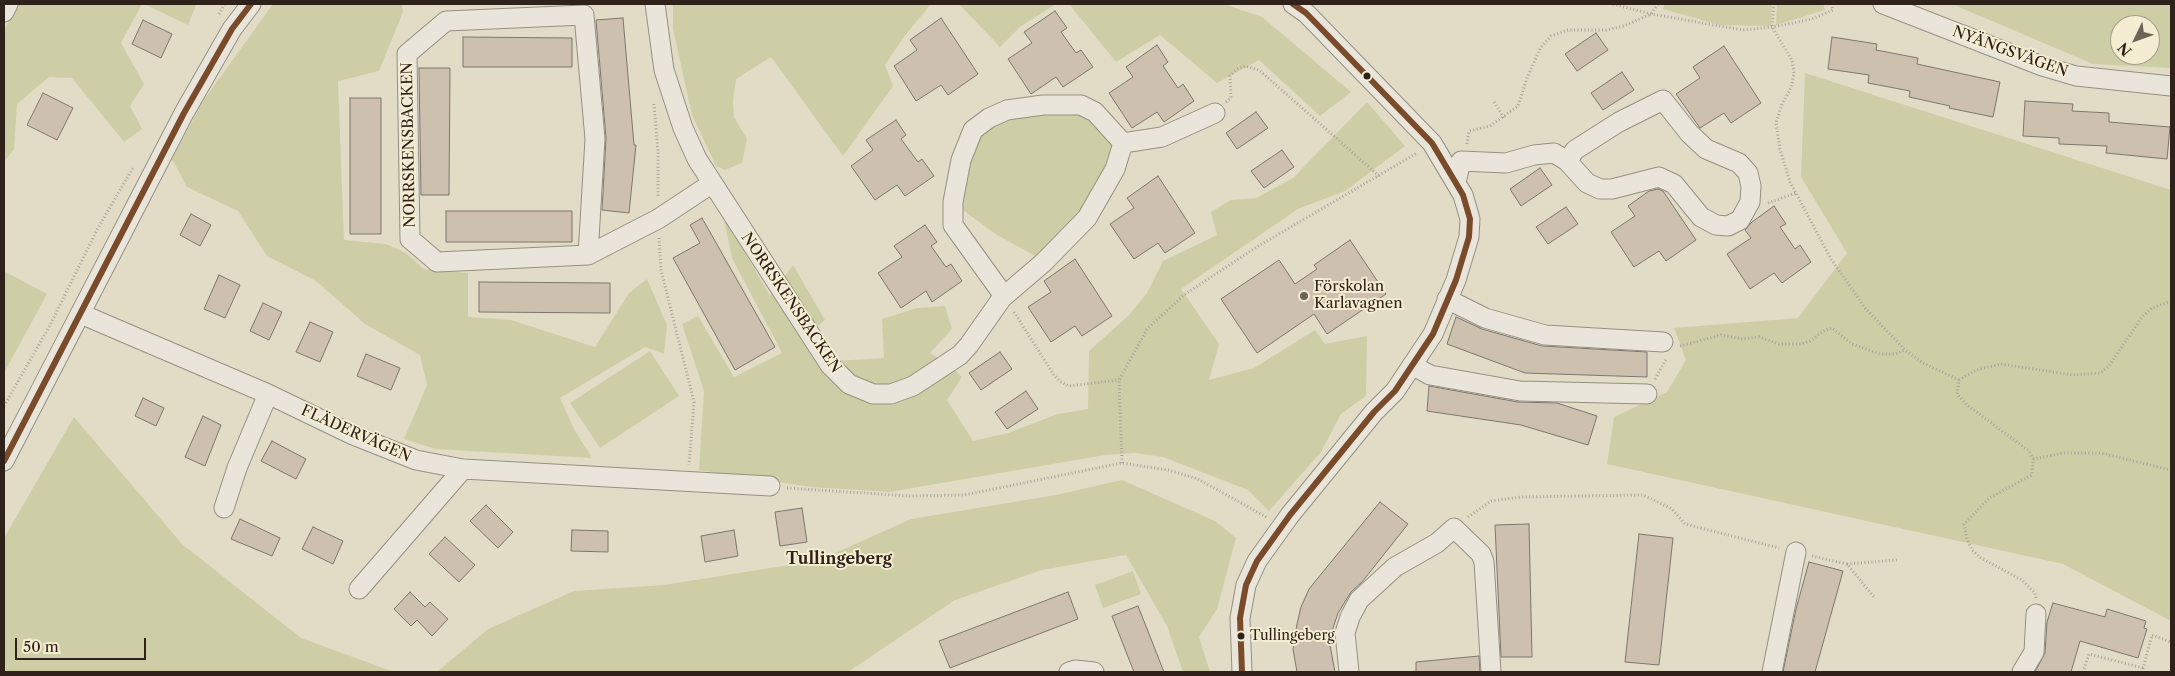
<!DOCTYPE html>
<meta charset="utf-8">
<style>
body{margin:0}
#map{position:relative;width:2175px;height:676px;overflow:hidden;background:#e2dcc6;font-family:"Libre Caslon Text",serif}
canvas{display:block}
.frame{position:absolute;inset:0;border:5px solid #2f221b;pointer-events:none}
.north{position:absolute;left:2110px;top:15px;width:50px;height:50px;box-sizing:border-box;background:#f5edd2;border:1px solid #a69c89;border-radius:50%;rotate:228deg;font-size:14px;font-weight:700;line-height:20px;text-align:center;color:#2f221b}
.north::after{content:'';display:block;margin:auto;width:18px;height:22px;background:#6e6357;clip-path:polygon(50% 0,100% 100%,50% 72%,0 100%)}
.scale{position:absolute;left:15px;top:638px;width:131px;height:22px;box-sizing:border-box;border:2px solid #2f221b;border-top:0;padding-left:6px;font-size:15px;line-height:18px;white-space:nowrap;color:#2f221b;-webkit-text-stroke:4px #f5edd2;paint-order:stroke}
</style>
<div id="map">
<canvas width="2175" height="676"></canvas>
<div class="frame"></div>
<div class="north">N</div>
<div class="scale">50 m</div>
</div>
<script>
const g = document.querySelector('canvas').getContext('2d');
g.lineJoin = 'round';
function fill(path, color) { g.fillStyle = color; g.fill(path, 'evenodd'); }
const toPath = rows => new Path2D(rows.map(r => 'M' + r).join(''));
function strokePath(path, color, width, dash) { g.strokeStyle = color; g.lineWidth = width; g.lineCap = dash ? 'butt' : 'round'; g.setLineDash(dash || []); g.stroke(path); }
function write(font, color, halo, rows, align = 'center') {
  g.font = font + ' "Libre Caslon Text",serif'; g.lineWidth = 4; g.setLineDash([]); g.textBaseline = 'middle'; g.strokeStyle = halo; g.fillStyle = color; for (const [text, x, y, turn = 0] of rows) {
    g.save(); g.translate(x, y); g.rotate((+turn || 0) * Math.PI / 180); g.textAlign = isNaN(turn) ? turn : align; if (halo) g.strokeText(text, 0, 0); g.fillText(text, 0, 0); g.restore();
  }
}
fill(toPath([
 [18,4,142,4,121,43,144,84,130,106,142,129,124,142,72,78,49,77,17,104,14,149,4,162,4,30],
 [144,4,194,4,196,5,188,25],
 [273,4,402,4,403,12,379,71,338,81,344,240,386,244,406,253,424,269,468,273,468,317,511,320,595,347,629,293,647,279,667,325,664,354,645,347,560,398,574,429,592,458,435,449,404,439,427,385,420,355,365,324,316,281,267,256,238,211,187,187,172,159,203,101],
 [673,4,931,4,903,38,885,65,893,86,843,156,771,57,736,79,733,101,734,117,747,139,742,163,725,170,716,166,692,115,673,29],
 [959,4,1056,4,1021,26,1000,47],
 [1069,4,1224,4,1262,17,1351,92,1320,116,1259,60,1217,83,1160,35,1116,62],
 [1665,4,1772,4,1771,26,1720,25,1663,9],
 [1777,4,1823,4,1825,10,1776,25],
 [1952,4,2171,4,2171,68,2093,64],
 [2120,25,2150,25,2150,55,2120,55],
 [1805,73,2171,190,2171,621,2063,564,1607,464,1614,417,1667,392,1686,360,1674,328,1798,318,1847,253,1801,177],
 [1367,102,1405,146,1345,191,1298,209,1181,289,1219,344,1209,380,1254,368,1315,330,1325,344,1367,336,1366,396,1341,414,1321,452,1269,511,1248,490,1163,457,1135,453,1105,455,889,492,811,487,699,470,704,391,682,324,698,316,734,377,782,353,732,258,723,215,770,296,793,265,825,320,802,341,818,362,884,358,882,319,917,308,945,306,952,329,930,353,953,368,962,377,947,400,973,441,1008,433,1058,414,1088,409,1089,351,1128,316,1147,293,1163,261,1217,235,1211,212,1231,200,1256,198,1293,178],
 [1078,111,1107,131,1114,150,1081,219,1041,259,997,235,960,208,974,140,1007,115],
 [4,271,47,294,4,373],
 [650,351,679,396,600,448,570,403],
 [74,417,182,544,301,638,394,672,4,672,4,538],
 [1122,480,1215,521,1236,538,1217,609,1199,637,1210,672,1183,672,1167,626,1126,555,1042,570,955,600,848,672,437,672,488,629,574,591,664,585,820,560,911,519,1056,495],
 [1133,571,1141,594,1103,608,1095,585]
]), '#cecea6');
const building = toPath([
 [1055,11,1067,28,1061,32,1076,53,1081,50,1093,67,1063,87,1056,77,1031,94,1008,59,1032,43,1024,32,1055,11],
 [623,18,634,145,636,145,629,213,602,210,606,138,596,20,623,18],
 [941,18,978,74,948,95,941,85,916,101,894,66,917,50,910,40,941,18],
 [143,20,172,34,161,58,132,44,143,20],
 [1596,33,1608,50,1577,71,1565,54,1596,33],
 [463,37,572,38,572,67,463,67,463,37],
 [1832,37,1877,44,1876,50,1918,58,1917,64,2000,82,1993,117,1949,108,1950,106,1909,97,1910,91,1868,83,1869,75,1828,69,1832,37],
 [1157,45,1168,62,1163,66,1178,88,1183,84,1194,101,1164,122,1157,112,1132,128,1109,93,1133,77,1126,67,1157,45],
 [1724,46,1761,103,1731,123,1724,113,1700,128,1676,94,1700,78,1693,67,1724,46],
 [419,68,450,68,449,195,421,195,419,68],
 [1622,72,1634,90,1603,110,1591,93,1622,72],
 [43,93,73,108,57,140,27,125,43,93],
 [350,98,381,98,381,234,350,234,350,98],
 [2025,101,2073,104,2072,111,2109,113,2109,122,2170,127,2167,159,2106,153,2107,146,2059,144,2059,138,2023,136,2025,101],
 [1256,112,1268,128,1237,149,1226,133,1256,112],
 [896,120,906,135,901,139,918,162,922,159,934,176,905,196,897,185,875,200,851,166,873,150,866,140,896,120],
 [1282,150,1294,167,1264,188,1251,171,1282,150],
 [1540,168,1552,185,1521,206,1510,189,1540,168],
 [1158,176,1195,233,1165,253,1158,243,1134,259,1110,224,1134,208,1127,198,1158,176],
 [1658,189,1663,191,1696,240,1666,261,1659,251,1634,267,1611,232,1635,216,1628,206,1649,191,1658,189],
 [1774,206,1786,224,1780,227,1795,249,1800,245,1811,262,1782,283,1774,273,1750,289,1727,254,1751,238,1745,230,1752,222,1774,206],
 [1566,207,1578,224,1548,244,1536,227,1566,207],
 [446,211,572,211,572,242,446,242,446,211],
 [191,214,211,225,200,246,180,235,191,214],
 [702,218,775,347,735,370,673,258,700,243,690,225,702,218],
 [925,225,937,242,931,246,946,267,951,264,962,281,932,302,926,291,901,308,878,273,902,257,894,246,925,225],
 [1350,240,1386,294,1327,334,1314,314,1257,353,1221,299,1279,260,1295,284,1317,269,1314,265,1350,240],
 [1075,259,1112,316,1082,336,1075,326,1051,342,1028,307,1051,292,1044,281,1075,259],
 [219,275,240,285,225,318,204,309,219,275],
 [479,282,610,283,610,313,479,312,479,282],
 [263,303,282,312,269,340,250,331,263,303],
 [1456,317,1482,329,1542,346,1647,352,1647,377,1525,373,1447,344,1456,317],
 [310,322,333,332,320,362,296,352,310,322],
 [1000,352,1012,369,981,390,969,373,1000,352],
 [366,354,400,368,391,390,357,376,366,354],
 [1429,386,1518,402,1557,403,1597,416,1588,445,1521,425,1427,411,1429,386],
 [1026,391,1038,409,1007,429,995,412,1026,391],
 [143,398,164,408,156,426,135,416,143,398],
 [203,416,221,425,205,466,185,457,203,416],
 [272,441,306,459,296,479,261,461,272,441],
 [1380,502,1408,524,1362,582,1351,592,1338,613,1329,640,1335,672,1297,672,1293,649,1297,624,1301,607,1309,589,1380,502],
 [486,505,513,532,498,548,470,521,486,505],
 [802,508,807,542,780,546,775,512,802,508],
 [240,519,280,538,272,556,231,539,240,519],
 [1529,524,1532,657,1501,657,1495,525,1529,524],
 [313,527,343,541,333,564,302,549,313,527],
 [572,530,608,531,608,552,571,551,572,530],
 [734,530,738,556,705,562,701,536,734,530],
 [1639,534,1673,538,1659,665,1625,662,1639,534],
 [445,537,475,565,459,582,429,554,445,537],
 [1809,562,1843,571,1815,672,1783,672,1796,609,1809,562],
 [410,592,425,607,430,602,448,619,432,636,417,620,411,626,394,609,410,592],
 [1068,592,1078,619,950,668,939,641,1068,592],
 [2053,603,2105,617,2107,609,2146,621,2144,628,2147,629,2138,658,2080,641,2071,672,2035,672,2045,653,2047,622,2053,603],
 [1138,606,1164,672,1134,672,1112,616,1138,606],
 [1479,656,1480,672,1416,672,1416,662,1479,656]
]);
fill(building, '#cdc0af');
strokePath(building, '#7c776c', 1);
const minor = toPath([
 [655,4,664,70,683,128,697,159,830,365,849,384,873,394,891,394,913,386,960,355,969,345,1002,298,1044,262,1087,218,1115,169,1123,143,1162,137,1215,113],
 [1883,4,2042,66,2076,76,2171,86],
 [4,12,8,4],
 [1456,182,1461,161,1506,163,1534,155,1554,153,1567,161,1575,150,1619,122,1663,100,1689,133,1706,149,1739,163,1748,173,1751,186,1750,202,1740,220,1728,226,1716,225,1701,217,1674,184,1659,177,1612,189,1600,189,1587,183,1567,161],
 [588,255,595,139,584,15,446,21,407,54,410,239,437,262,588,255,658,219,711,184],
 [1004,296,953,225,953,202,961,160,973,130,989,118,1007,110,1043,105,1081,105,1095,112,1123,143],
 [1447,299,1485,318,1545,335,1663,342],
 [81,314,268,394,353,435,416,460,463,469,770,486],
 [1412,365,1430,375,1520,391,1647,394],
 [4,461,184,113,232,29,251,4],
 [224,508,237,468,268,394],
 [359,589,463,469],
 [1069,672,1075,670,1094,672],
 [1242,672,1240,618,1246,585,1257,561,1290,515,1374,412,1395,391,1433,334,1456,280,1469,237,1470,219,1463,195,1432,143,1306,13,1293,4],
 [1349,672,1345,633,1350,617,1359,600,1395,567,1437,543,1454,528,1481,554,1484,562,1491,672],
 [1772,672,1796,552],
 [2022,672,2034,652,2036,614]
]);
strokePath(minor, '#959082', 21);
strokePath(toPath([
 [1613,4,1651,14,1743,30,1772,27,1812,19,1833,10,1831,4],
 [1774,4,1772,27,1792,60,1794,73,1791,88,1782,104,1776,123,1780,149,1790,182,1831,259,1865,308,1905,350,1923,363,1959,380],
 [219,14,225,4],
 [1226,102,1231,98,1230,76,1237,69,1245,66,1259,70,1379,176],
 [1494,102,1504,118],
 [654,104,658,152,658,197],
 [1467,144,1469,131,1490,126,1518,106,1527,78,1541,47,1551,36,1568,30,1606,30,1624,26,1651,14,1658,4],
 [1768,203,1796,193],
 [659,238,661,270,694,402,689,465],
 [1014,312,1054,375,1061,382,1069,386,1119,380],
 [1680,346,1721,335,1743,339,1759,337,1779,344,1801,344,1810,341,1825,330,1832,328,1852,344,1880,354,1895,354,1905,350],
 [1655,379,1667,358],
 [4,406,49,327,98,228,134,166],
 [2033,459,2064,453,2101,453,2171,470],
 [1122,463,1119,380,1147,329,1184,295,1255,248,1417,153],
 [787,488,909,496,964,495,1122,463,1168,470,1198,479,1268,518],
 [1468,517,1491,501,1521,497,1643,495,1672,509,1685,524,1779,548],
 [1812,556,1847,564,1874,597],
 [1847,564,1897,560],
 [2036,598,2035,593,2022,580,1981,558,1972,550,1967,539,1964,524,1989,498,2032,475,2033,459,2029,451,1967,405,1957,394,1959,380,1976,370,2001,364,2072,375,2100,373,2108,367,2142,317,2152,308,2171,301],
 [2083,672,2089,654,2143,668],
 [2142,672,2152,635,2171,642]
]), '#a7a39a', 3, [1, 2.5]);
strokePath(minor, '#e9e5da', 19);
strokePath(toPath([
 [4,461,184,113,232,29,251,4],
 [1242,672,1240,618,1246,585,1257,561,1290,515,1374,412,1395,391,1433,334,1456,280,1469,237,1470,219,1463,195,1432,143,1306,13,1293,4]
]), '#7a4b2a', 6);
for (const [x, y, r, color] of [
 [1367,76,4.5,"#2f221b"],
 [1304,296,5,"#6e6357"],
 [1241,636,4.5,"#2f221b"]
]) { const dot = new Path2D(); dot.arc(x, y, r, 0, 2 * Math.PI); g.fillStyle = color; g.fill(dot); strokePath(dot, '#f5edd2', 2); }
write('14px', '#2f221b', '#f5edd2', [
 ["Tullingeberg",1250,636]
], 'left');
write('15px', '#2f221b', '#f5edd2', [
 ["NYÄNGSVÄGEN",2010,52,20],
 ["NORRSKENSBACKEN",409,145,-91],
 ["NORRSKENSBACKEN",791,303,56],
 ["FLÄDERVÄGEN",356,434,24]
]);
write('15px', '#2f221b', '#f5edd2', [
 ["Förskolan",1314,287],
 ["Karlavagnen",1314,304]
], 'left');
write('bold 16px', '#2f221b', '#f5edd2', [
 ["Tullingeberg",839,559]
]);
</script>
